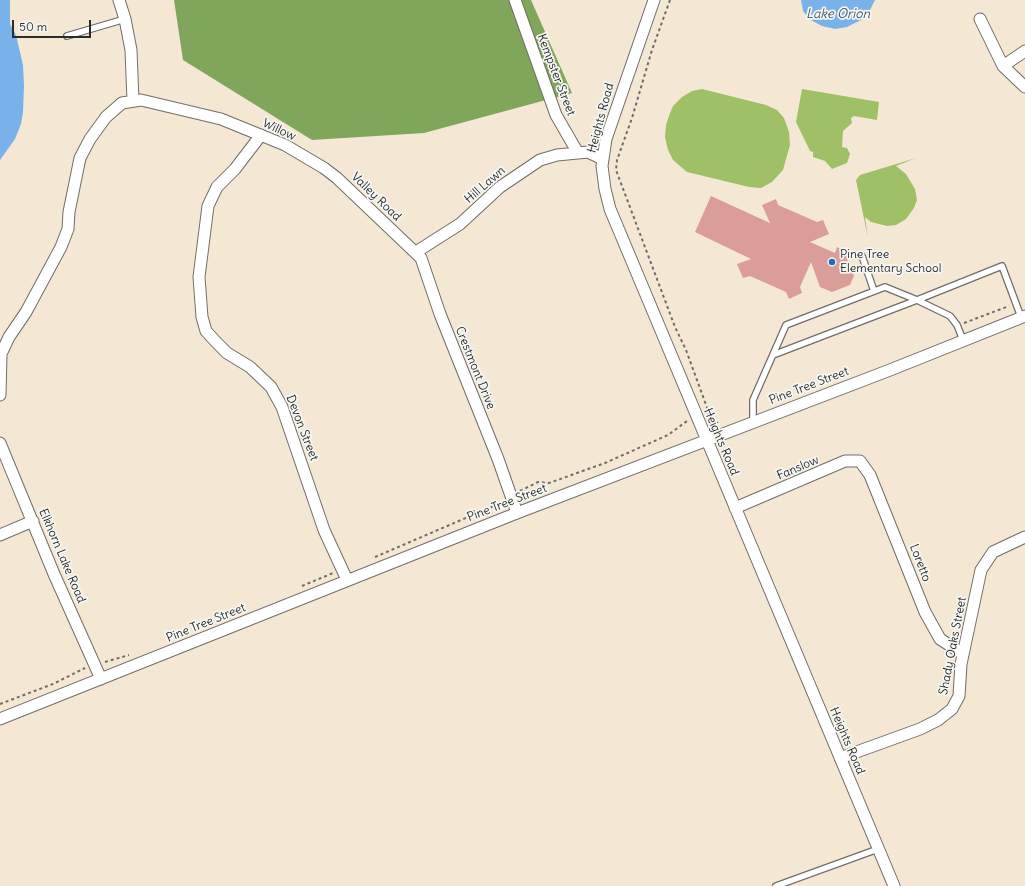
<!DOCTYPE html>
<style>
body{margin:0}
#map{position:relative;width:1025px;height:886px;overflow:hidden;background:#f4e8d5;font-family:Delius,sans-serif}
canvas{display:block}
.scale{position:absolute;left:12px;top:20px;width:79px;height:18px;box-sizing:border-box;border:2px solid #2b2b2b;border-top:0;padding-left:5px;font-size:12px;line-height:14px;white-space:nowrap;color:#2b2b2b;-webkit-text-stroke:3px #f6f6f2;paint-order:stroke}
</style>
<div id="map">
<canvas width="1025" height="886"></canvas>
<div class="scale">50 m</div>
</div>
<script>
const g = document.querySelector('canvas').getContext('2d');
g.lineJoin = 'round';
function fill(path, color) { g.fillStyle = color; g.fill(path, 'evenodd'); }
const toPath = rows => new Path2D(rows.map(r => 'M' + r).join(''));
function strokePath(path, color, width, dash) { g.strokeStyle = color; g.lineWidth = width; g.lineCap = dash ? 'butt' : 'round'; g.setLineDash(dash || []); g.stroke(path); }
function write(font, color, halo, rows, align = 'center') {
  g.font = font + ' Delius,sans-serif'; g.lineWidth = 3.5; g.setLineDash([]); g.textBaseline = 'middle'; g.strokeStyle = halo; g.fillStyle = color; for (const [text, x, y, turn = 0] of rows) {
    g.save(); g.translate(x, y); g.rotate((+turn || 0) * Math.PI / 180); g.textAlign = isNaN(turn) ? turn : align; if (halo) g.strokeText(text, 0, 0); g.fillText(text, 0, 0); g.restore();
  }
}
fill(toPath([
 [702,89,766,105,777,110,784,118,789,132,790,145,783,170,772,182,761,188,749,187,687,172,673,160,668,150,665,137,666,125,670,113,673,106,682,97,692,91],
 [802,89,879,102,877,120,854,116,851,118,852,123,843,131,842,147,847,148,850,154,847,163,832,169,825,161,813,157,813,152,810,151,796,122],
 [916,158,896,166,906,174,915,189,917,200,914,208,906,219,896,225,887,226,871,222,865,217,868,238,856,180,860,175]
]), '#a0c068');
fill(toPath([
 [174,0,531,0,572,93,424,133,312,140,183,60]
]), '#80a65c');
fill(toPath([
 [0,0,10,0,10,24,16,35,23,65,24,86,23,112,21,124,15,139,0,160],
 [801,0,875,0,870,10,863,19,847,27,835,29,822,26,809,19,803,11]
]), '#78b2e9');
fill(toPath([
 [711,196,770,223,762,205,776,199,778,205,817,222,823,220,829,234,810,242,835,253,837,247,849,253,847,259,854,276,850,285,832,292,820,287,811,262,800,287,802,293,789,299,786,292,750,276,743,278,737,264,751,259,695,232]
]), '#da9d97');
const service = toPath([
 [67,36,125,19],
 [862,256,874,291],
 [773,355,917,300,950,316,957,325,963,340],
 [753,421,753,400,786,325,885,287,917,300,1002,266,1021,317],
 [776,886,878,849]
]);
const minor = toPath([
 [119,0,125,19,131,50,133,101],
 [515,0,556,115,578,153],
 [654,0,606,139,602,166,605,189,610,209,894,886],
 [980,19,1003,66,1025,87],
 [1003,66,1025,51],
 [261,135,235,169,217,187,208,206,199,277,202,317,206,331,216,342,227,353,250,367,271,387,282,407,324,530,347,580],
 [416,252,460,224,500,187,540,160,557,155,588,152,603,159],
 [0,395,1,354,9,337,26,312,61,247,68,229,69,212,80,158,90,139,106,117,122,103,141,100,221,119,285,145,324,168,337,178,421,258,440,314,498,459,517,513],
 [0,443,54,574,101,679],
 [735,508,845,461,860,461,870,475,925,612,940,639,963,654],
 [0,535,33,521],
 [0,719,517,513,890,370,1025,316],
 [840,758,920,729,938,720,952,709,959,696,961,664,981,570,993,552,1025,537]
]);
strokePath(service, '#716d66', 8);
strokePath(minor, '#716d66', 13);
strokePath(toPath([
 [670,0,652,50,632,118,617,160,616,170,675,327,686,350,709,413,706,414],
 [964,323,1009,306],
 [520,491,538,482,549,483,605,463,668,435,687,421],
 [375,557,503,502],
 [302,586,333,573],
 [105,662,129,655],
 [0,704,53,684,85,668]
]), '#716d66', 2, [3, 3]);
strokePath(service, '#fff', 5.5);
strokePath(minor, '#fff', 11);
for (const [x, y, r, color] of [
 [832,262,4,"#1f6fb2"]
]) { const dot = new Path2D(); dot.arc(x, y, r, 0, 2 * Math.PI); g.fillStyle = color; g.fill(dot); strokePath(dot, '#f6f6f2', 1.5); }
write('12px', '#2b2b2b', '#f6f6f2', [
 ["Kempster Street",556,75,69],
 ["Heights Road",601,118,-75],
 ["Willow",279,130,25],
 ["Hill Lawn",485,185,-41],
 ["Valley Road",376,197,44],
 ["Crestmont Drive",475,368,68],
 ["Pine Tree Street",809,386,-21],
 ["Devon Street",302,428,69],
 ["Heights Road",721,442,67],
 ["Fanslow",798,468,-23],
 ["Pine Tree Street",507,503,-21],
 ["Elkhorn Lake Road",62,556,67],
 ["Loretto",920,563,69],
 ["Pine Tree Street",206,623,-22],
 ["Shady Oaks Street",953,646,-79],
 ["Heights Road",847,741,67]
]);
write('12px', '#2b2b2b', '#f6f6f2', [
 ["Pine Tree",840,255],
 ["Elementary School",840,269]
], 'left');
write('italic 13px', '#465a6e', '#f6f6f2', [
 ["Lake Orion",838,14]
]);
</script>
